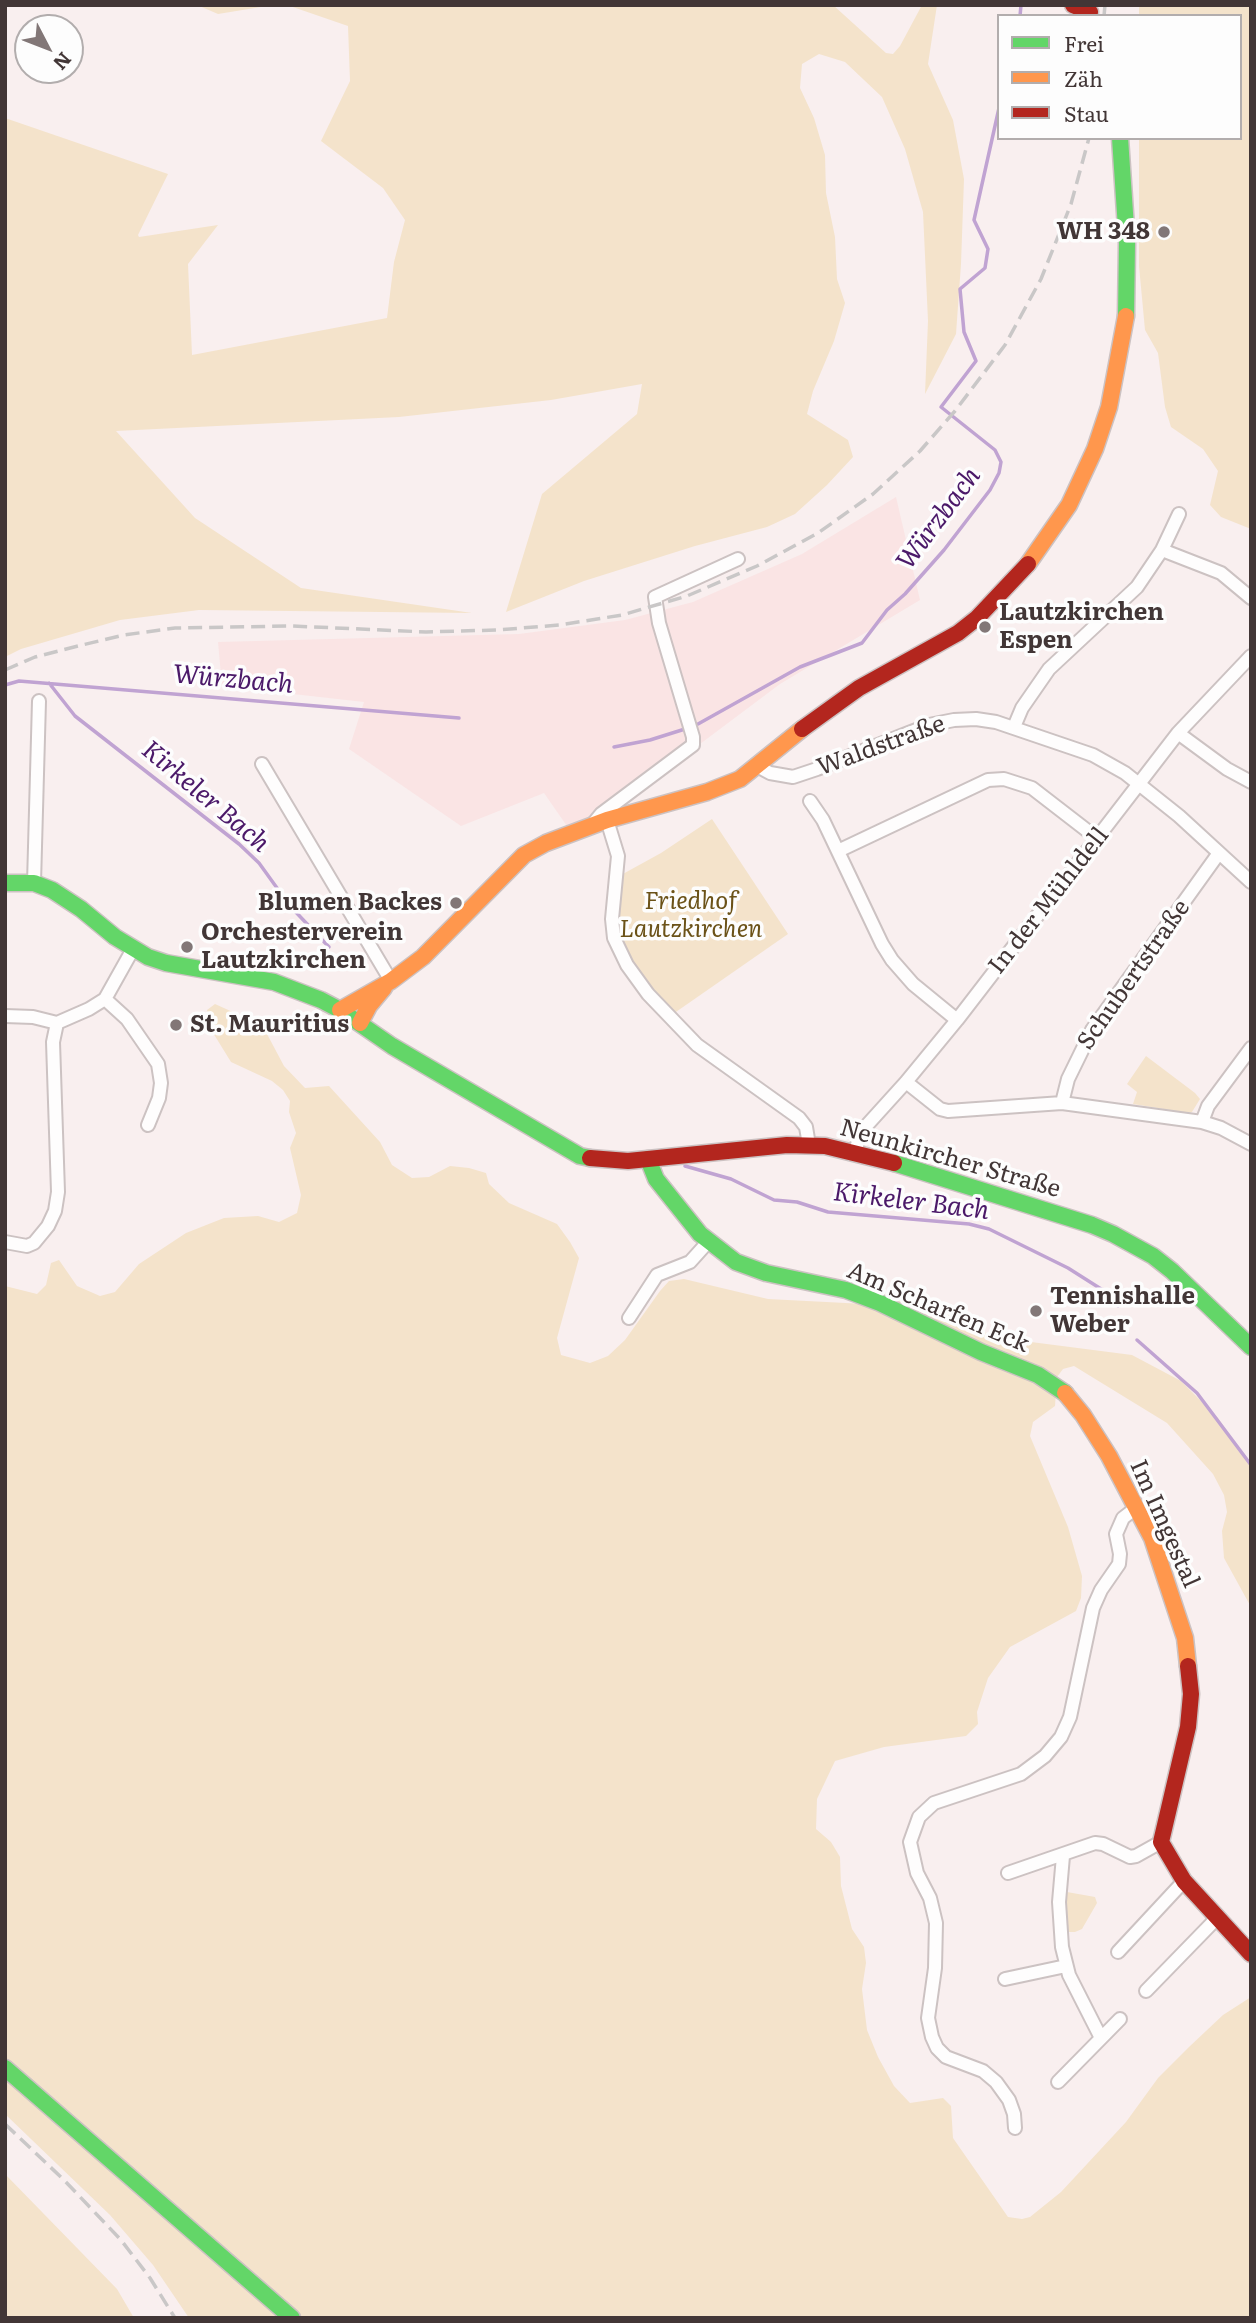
<!DOCTYPE html>
<meta charset="utf-8">
<style>
body{margin:0}
#map{position:relative;width:1256px;height:2323px;overflow:hidden;background:#f9efef;font-family:Literata,serif}
canvas{display:block}
.frame{position:absolute;inset:0;border:7px solid #423636;pointer-events:none}
.legend{position:absolute;left:997px;top:14px;width:245px;height:126px;box-sizing:border-box;background:#fdfdfd;border:2px solid #b2adad;margin:0;padding:9px 12px;list-style:none;font-size:21px;color:#423636}
.legend li{display:flex;align-items:center;gap:14px;height:35px}
.legend b{width:35px;border:2px solid #b2adad}
.north{position:absolute;left:14px;top:14px;width:70px;height:70px;box-sizing:border-box;background:#fdfdfd;border:2px solid #b2adad;border-radius:50%;rotate:132deg;font-size:19px;font-weight:700;line-height:28px;text-align:center;color:#423636}
.north::after{content:'';display:block;margin:auto;width:24px;height:32px;background:#827777;clip-path:polygon(50% 0,100% 100%,50% 72%,0 100%)}
</style>
<div id="map">
<canvas width="1256" height="2323"></canvas>
<div class="frame"></div>
<ul class="legend">
<li><b style="height:9px;background:#63d668"></b>Frei</li>
<li><b style="height:9px;background:#ff974d"></b>Zäh</li>
<li><b style="height:9px;background:#b3261e"></b>Stau</li>
</ul>
<div class="north">N</div>
</div>
<script>
const g = document.querySelector('canvas').getContext('2d');
g.lineJoin = 'round';
function fill(path, color) { g.fillStyle = color; g.fill(path, 'evenodd'); }
const toPath = rows => new Path2D(rows.map(r => 'M' + r).join(''));
function strokePath(path, color, width, dash) { g.strokeStyle = color; g.lineWidth = width; g.lineCap = dash ? 'butt' : 'round'; g.setLineDash(dash || []); g.stroke(path); }
function write(font, color, halo, rows, align = 'center') {
  g.font = font + ' Literata,serif'; g.lineWidth = 7; g.setLineDash([]); g.textBaseline = 'middle'; g.strokeStyle = halo; g.fillStyle = color; for (const [text, x, y, turn = 0] of rows) {
    g.save(); g.translate(x, y); g.rotate((+turn || 0) * Math.PI / 180); g.textAlign = isNaN(turn) ? turn : align; if (halo) g.strokeText(text, 0, 0); g.fillText(text, 0, 0); g.restore();
  }
}
fill(toPath([
 [896,497,920,600,780,684,668,768,612,813,569,829,544,793,461,826,349,749,364,702,222,686,218,642,519,634,625,620,693,602,802,554]
]), '#fae4e4');
fill(toPath([
 [197,5,273,5,218,14],
 [287,5,833,5,886,53,893,54,900,46,922,5,937,5,928,64,953,120,964,179,961,264,956,334,925,394,928,321,923,212,905,149,882,97,845,62,819,54,802,64,800,88,814,118,825,155,826,193,835,237,837,279,845,303,834,341,813,391,807,414,848,440,853,457,827,485,795,514,767,527,695,546,584,581,506,612,542,494,637,414,642,384,551,400,399,417,116,431,195,518,301,588,472,613,199,610,120,620,21,649,5,657,5,118,168,174,138,235,139,237,218,225,188,264,192,355,387,318,394,262,405,220,383,188,321,141,350,81,348,26],
 [1139,5,1251,5,1251,529,1221,517,1210,505,1218,471,1203,449,1171,427,1165,407,1158,353,1145,330,1139,266,1139,138,1240,138,1240,16,1139,16],
 [712,819,788,934,673,1014,646,983,624,948,618,929,621,875,661,853],
 [215,1004,257,1023,267,1034,284,1066,305,1088,329,1086,380,1142,392,1165,412,1178,429,1177,450,1166,469,1168,486,1173,489,1184,509,1203,557,1224,570,1242,579,1258,557,1338,561,1355,590,1363,608,1356,625,1340,660,1291,669,1281,684,1279,768,1299,865,1304,884,1294,933,1303,963,1324,1000,1338,1132,1355,1181,1381,1218,1418,1251,1466,1251,1607,1224,1558,1222,1531,1227,1512,1224,1495,1213,1474,1167,1423,1074,1366,1063,1369,1057,1377,1055,1406,1033,1422,1030,1436,1068,1527,1082,1576,1081,1598,1076,1611,1010,1647,988,1678,977,1712,978,1724,966,1736,884,1747,835,1761,817,1799,816,1829,831,1842,840,1857,841,1886,852,1929,864,1947,866,1963,862,1989,867,2030,878,2057,894,2086,910,2103,943,2098,951,2106,953,2138,1008,2217,1022,2219,1030,2217,1061,2192,1126,2122,1158,2078,1189,2047,1223,2015,1251,1997,1251,2318,189,2318,153,2265,110,2215,5,2114,5,1286,37,1294,46,1285,51,1263,59,1260,77,1286,100,1296,115,1292,139,1264,186,1233,224,1218,258,1216,279,1222,297,1213,301,1195,290,1148,296,1133,289,1112,290,1101,283,1090,272,1081,231,1062,210,1028,207,1010],
 [1146,1056,1195,1093,1200,1099,1192,1112,1188,1113,1133,1104,1137,1092,1127,1084],
 [1067,1892,1095,1897,1097,1903,1082,1929,1075,1932,1064,1932,1064,1909],
 [5,2174,117,2289,134,2318,5,2318]
]), '#f4e3cb');
strokePath(toPath([
 [1020,16,1021,5],
 [49,683,75,716,239,844,259,863,290,906,329,947],
 [5,685,19,681,459,718],
 [698,724,800,667,862,643,887,610,905,594,944,550,990,490,999,473,1001,462,995,450,941,407,976,361,964,332,960,289,985,268,988,249,974,220,999,108],
 [614,747,650,740,685,729],
 [685,1166,731,1179,774,1200,797,1202,828,1212,969,1224,989,1229,1068,1268,1109,1294,1118,1306],
 [1137,1340,1197,1393,1251,1465]
]), '#c0a3d2', 3.5);
const street = toPath([
 [1162,550,1221,573,1251,598],
 [1014,727,1022,708,1049,669,1137,587,1162,550,1179,514],
 [1178,733,1227,769,1251,782],
 [262,764,391,981],
 [757,766,770,773,793,777,817,769,929,725,954,720,976,719,996,722,1093,755,1125,773,1179,816,1251,882],
 [810,801,823,820,882,944,892,960,913,984,957,1020],
 [607,820,618,856,612,919,614,938,627,965,648,994,697,1045,799,1118,806,1127,809,1145],
 [592,825,601,814,693,745,693,737,659,623,655,597,738,559],
 [838,851,988,780,1004,779,1032,788,1098,839],
 [34,883,39,701],
 [105,999,127,1019,158,1064,161,1083,159,1098,148,1125],
 [5,1016,33,1017,57,1023],
 [57,1023,89,1009,105,999,133,949],
 [906,1082,940,1109,948,1111,1062,1103,1202,1122,1221,1128,1251,1144],
 [1062,1103,1068,1079,1092,1030,1219,853],
 [1202,1122,1208,1106,1251,1048],
 [855,1151,860,1136,868,1124,906,1082,957,1020,1178,733,1251,656],
 [5,1242,27,1246,34,1243,48,1226,55,1211,58,1192,53,1042,57,1023],
 [629,1318,657,1275,690,1262,708,1242],
 [1063,1856,1059,1902,1062,1947,1069,1975,1101,2038],
 [1008,1873,1095,1843,1103,1844,1130,1857,1136,1856,1161,1842],
 [1118,1952,1184,1881],
 [1005,1979,1066,1966],
 [1146,1991,1217,1918],
 [1058,2082,1120,2019],
 [1015,2128,1014,2114,1009,2100,996,2082,983,2071,946,2057,937,2048,932,2037,928,2018,935,1968,936,1923,930,1898,917,1873,910,1842,919,1817,934,1803,1021,1774,1045,1756,1061,1737,1070,1717,1093,1608,1101,1590,1119,1564,1120,1554,1116,1534,1123,1518,1136,1508]
]);
const fast = toPath([
 [1120,138,1127,243,1126,316],
 [5,883,34,883,52,890,81,909,115,937,148,957,166,963,274,982,321,1000,340,1010,392,1046,580,1156,590,1158],
 [648,1159,656,1179,700,1234,736,1262,766,1273,846,1290,880,1303,981,1352,1038,1375,1065,1393],
 [894,1163,1092,1225,1113,1234,1153,1256,1172,1271,1251,1347],
 [5,2068,292,2318]
]);
const slow = toPath([
 [1028,564,1069,505,1095,449,1109,407,1126,316],
 [340,1010,391,981,423,957,524,855,546,843,607,820,707,792,740,779,802,729],
 [360,1023,369,1006,384,988],
 [1065,1393,1083,1415,1109,1456,1152,1538,1185,1638,1188,1666]
]);
const jam = toPath([
 [1073,5,1090,12],
 [802,729,859,688,958,633,977,618,1028,564],
 [590,1158,628,1161,787,1145,825,1146,894,1163],
 [1188,1666,1191,1694,1188,1727,1161,1842,1184,1881,1251,1954]
]);
strokePath(street, '#ccc2c2', 16);
strokePath(fast, '#ccc2c2', 19);
strokePath(slow, '#ccc2c2', 19);
strokePath(jam, '#ccc2c2', 19);
strokePath(street, '#fefdfd', 12);
strokePath(fast, '#63d668', 16);
strokePath(slow, '#ff974d', 16);
strokePath(jam, '#b3261e', 16);
strokePath(toPath([
 [1104,16,1105,5],
 [5,670,35,657,82,645,124,635,175,628,292,626,426,632,497,630,560,625,622,615,687,596,757,566,818,533,873,494,920,451,955,411,1005,345,1041,279,1071,204,1089,138],
 [5,2124,64,2180,121,2240,150,2278,175,2318]
]), '#c9c7c7', 3.5, [14, 7]);
for (const [x, y, r, color] of [
 [1164,232,7,"#827777"],
 [985,627,7,"#827777"],
 [456,903,7,"#827777"],
 [187,947,7,"#827777"],
 [176,1025,7,"#827777"],
 [1036,1311,7,"#827777"]
]) { const dot = new Path2D(); dot.arc(x, y, r, 0, 2 * Math.PI); g.fillStyle = color; g.fill(dot); strokePath(dot, '#fdfdfd', 2.5); }
write('bold 24px', '#423636', '#fdfdfd', [
 ["WH 348",1150,232,"right"],
 ["Lautzkirchen",999,613],
 ["Espen",999,641],
 ["Blumen Backes",442,903,"right"],
 ["Orchesterverein",201,933],
 ["Lautzkirchen",201,961],
 ["St. Mauritius",190,1025],
 ["Tennishalle",1050,1297],
 ["Weber",1050,1325]
], 'left');
write('24px', '#423636', '#fdfdfd', [
 ["Waldstraße",881,746,-20],
 ["In der Mühldell",1049,901,-52],
 ["Schubertstraße",1134,975,-55],
 ["Neunkircher Straße",950,1159,16],
 ["Am Scharfen Eck",938,1308,23],
 ["Im Imgestal",1164,1524,66]
]);
write('italic 24px', '#6b5218', '#fdfdfd', [
 ["Friedhof",691,902],
 ["Lautzkirchen",691,930]
]);
write('italic 26px', '#4b1969', '#fdfdfd', [
 ["Würzbach",939,519,-53],
 ["Würzbach",233,680,5],
 ["Kirkeler Bach",205,797,40],
 ["Kirkeler Bach",911,1202,7]
]);
</script>
